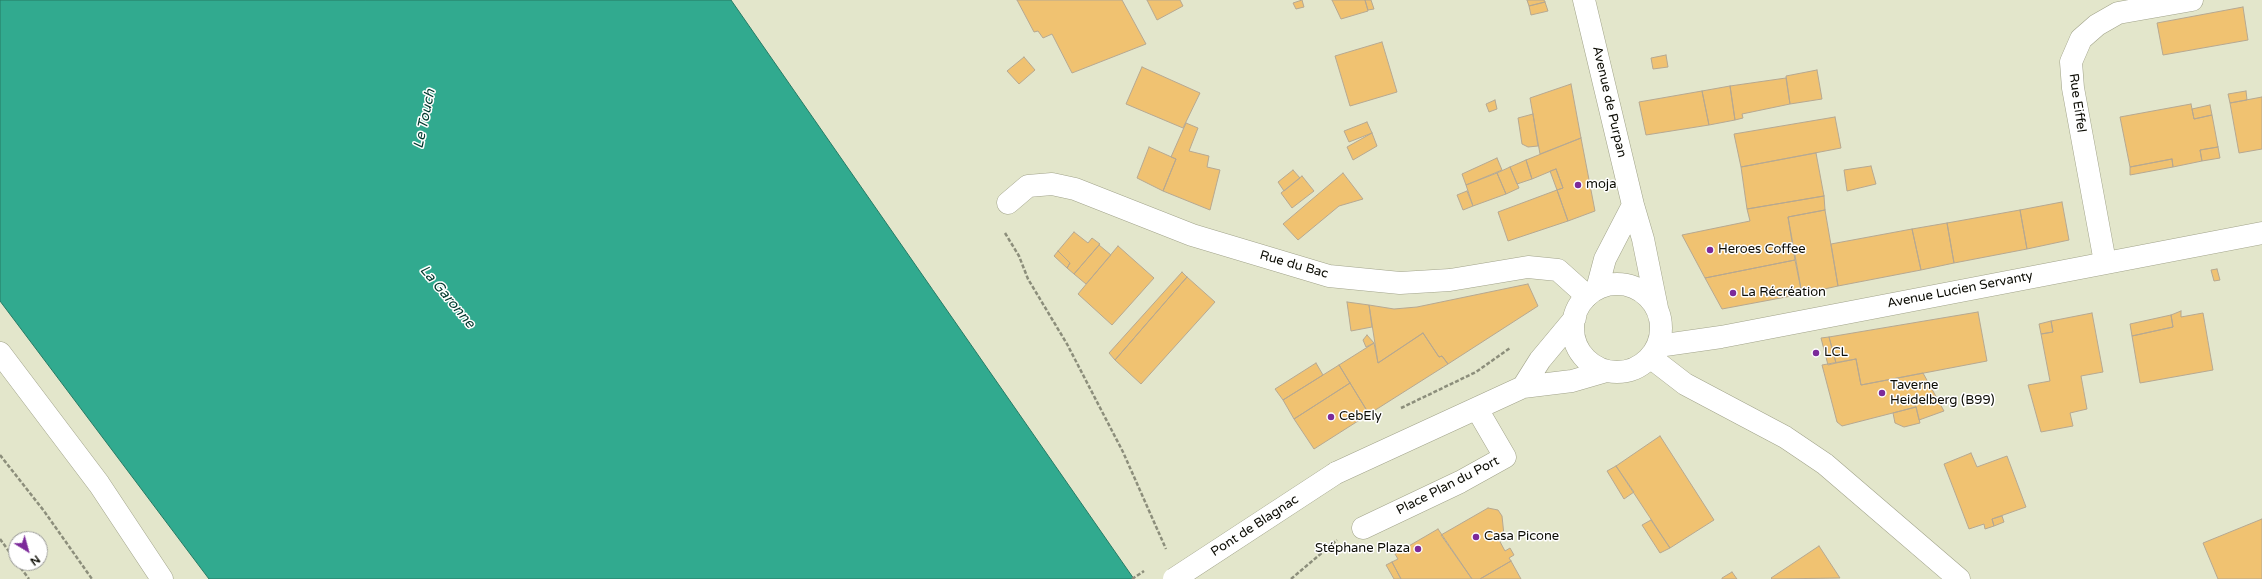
<!DOCTYPE html>
<meta charset="utf-8">
<style>
body{margin:0}
#map{position:relative;width:2262px;height:579px;overflow:hidden;background:#e3e6cb;font-family:"Varela Round",sans-serif}
canvas{display:block}
.north{position:absolute;left:8px;top:531px;width:40px;height:40px;box-sizing:border-box;background:#fff;border:1px solid #9e9e9b;border-radius:50%;rotate:143deg;font-size:11px;font-weight:700;line-height:16px;text-align:center;color:#0c0c04}
.north::after{content:'';display:block;margin:auto;width:14px;height:18px;background:#7c2a9a;clip-path:polygon(50% 0,100% 100%,50% 72%,0 100%)}
</style>
<div id="map">
<canvas width="2262" height="579"></canvas>
<div class="north">N</div>
</div>
<script>
const g = document.querySelector('canvas').getContext('2d');
g.lineJoin = 'round';
function fill(path, color) { g.fillStyle = color; g.fill(path, 'evenodd'); }
const toPath = rows => new Path2D(rows.map(r => 'M' + r).join(''));
function strokePath(path, color, width, dash) { g.strokeStyle = color; g.lineWidth = width; g.lineCap = dash ? 'butt' : 'round'; g.setLineDash(dash || []); g.stroke(path); }
function write(font, color, halo, rows, align = 'center') {
  g.font = font + ' "Varela Round",sans-serif'; g.lineWidth = 3; g.setLineDash([]); g.textBaseline = 'middle'; g.strokeStyle = halo; g.fillStyle = color; for (const [text, x, y, turn = 0] of rows) {
    g.save(); g.translate(x, y); g.rotate((+turn || 0) * Math.PI / 180); g.textAlign = isNaN(turn) ? turn : align; if (halo) g.strokeText(text, 0, 0); g.fillText(text, 0, 0); g.restore();
  }
}
const water = toPath([
 [0,0,731,0,1134,579,209,579,0,301,0,0]
]);
fill(water, '#31aa8f');
strokePath(water, '#267b65', 1);
const building = toPath([
 [1017,0,1122,0,1146,44,1072,73,1052,34,1043,38,1038,31,1034,32,1017,0],
 [1147,0,1180,0,1183,6,1157,20,1147,0],
 [1302,0,1304,7,1296,9,1293,3,1302,0],
 [1332,0,1365,0,1368,11,1341,19,1332,0],
 [1365,0,1371,0,1374,9,1368,10,1365,0],
 [1527,0,1544,0,1545,2,1529,6,1527,0],
 [1545,2,1548,11,1531,15,1529,6,1545,2],
 [2243,7,2248,40,2163,55,2157,23,2243,7],
 [1382,42,1397,92,1350,106,1335,56,1382,42],
 [1666,55,1668,67,1653,69,1651,58,1666,55],
 [1024,57,1035,70,1019,84,1007,71,1024,57],
 [1142,67,1200,93,1183,128,1126,104,1142,67],
 [1817,70,1822,99,1790,104,1786,76,1817,70],
 [1786,78,1790,104,1742,114,1743,118,1735,120,1730,86,1786,78],
 [1571,84,1581,138,1540,154,1530,98,1571,84],
 [1730,86,1735,120,1709,125,1702,91,1730,86],
 [1702,91,1709,125,1646,135,1639,102,1702,91],
 [2246,91,2247,100,2230,103,2228,94,2246,91],
 [2262,97,2262,149,2239,153,2230,103,2262,97],
 [1495,100,1497,109,1489,112,1486,104,1495,100],
 [2191,104,2194,119,2212,115,2218,147,2200,150,2202,161,2173,167,2172,159,2130,167,2120,117,2191,104],
 [2210,105,2212,115,2194,119,2192,109,2210,105],
 [1533,114,1538,146,1528,147,1522,144,1518,118,1533,114],
 [1835,117,1841,148,1741,167,1734,134,1835,117],
 [1367,122,1372,133,1349,142,1344,131,1367,122],
 [1186,123,1198,128,1189,151,1209,156,1207,167,1220,170,1210,210,1163,191,1176,159,1171,157,1186,123],
 [1372,133,1377,146,1353,160,1347,147,1372,133],
 [1581,138,1595,211,1568,221,1557,190,1563,188,1556,169,1532,179,1526,160,1581,138],
 [1149,147,1176,159,1163,191,1137,178,1149,147],
 [2218,147,2220,158,2202,161,2200,150,2218,147],
 [1816,153,1824,196,1747,209,1741,167,1816,153],
 [1497,158,1502,170,1466,185,1462,174,1497,158],
 [2172,159,2173,167,2130,175,2130,167,2172,159],
 [1526,160,1532,179,1517,184,1510,167,1526,160],
 [1871,166,1876,184,1847,191,1844,170,1871,166],
 [1510,167,1519,188,1506,194,1497,173,1510,167],
 [1556,169,1563,188,1557,190,1550,171,1556,169],
 [1293,170,1300,178,1284,191,1278,182,1293,170],
 [1343,173,1363,199,1339,206,1298,240,1283,224,1343,173],
 [1497,173,1506,194,1473,206,1466,185,1497,173],
 [1302,176,1314,191,1292,208,1281,193,1302,176],
 [1557,190,1568,221,1508,241,1498,212,1557,190],
 [1467,191,1473,206,1463,210,1457,195,1467,191],
 [1824,196,1825,210,1788,217,1795,260,1705,278,1682,235,1750,221,1747,209,1824,196],
 [2062,202,2069,240,2027,249,2020,210,2062,202],
 [1825,210,1838,286,1802,294,1788,217,1825,210],
 [2020,210,2027,249,1954,263,1947,223,2020,210],
 [1947,223,1954,263,1921,270,1912,229,1947,223],
 [1912,229,1921,270,1838,286,1831,244,1912,229],
 [1074,232,1088,243,1092,238,1100,244,1074,274,1067,268,1070,263,1058,251,1074,232],
 [1099,245,1111,255,1086,284,1074,274,1099,245],
 [1118,246,1154,278,1112,325,1078,294,1118,246],
 [1058,251,1070,263,1067,268,1054,256,1058,251],
 [1795,260,1802,294,1722,309,1705,278,1795,260],
 [2217,269,2220,280,2214,281,2211,270,2217,269],
 [1182,272,1187,277,1115,360,1109,353,1182,272],
 [1187,277,1215,302,1141,384,1115,360,1187,277],
 [1528,284,1538,306,1448,364,1442,356,1439,357,1423,333,1378,363,1369,305,1394,309,1417,307,1528,284],
 [1347,302,1369,305,1372,327,1351,331,1347,302],
 [2181,311,2181,317,2203,313,2213,370,2140,383,2132,336,2173,327,2171,315,2181,311],
 [1978,312,1987,361,1861,385,1856,359,1836,363,1829,337,1978,312],
 [2092,313,2103,372,2081,376,2087,409,2070,413,2073,426,2041,432,2028,385,2050,381,2041,334,2053,332,2051,321,2092,313],
 [2171,315,2173,327,2132,336,2130,324,2171,315],
 [2051,321,2053,332,2041,334,2039,324,2051,321],
 [1423,333,1439,357,1442,356,1448,364,1369,414,1339,365,1374,343,1378,363,1423,333],
 [1367,335,1374,343,1366,347,1363,340,1367,335],
 [1829,337,1836,363,1828,365,1821,338,1829,337],
 [1856,359,1861,385,1923,373,1944,411,1919,420,1916,407,1842,426,1837,422,1822,365,1856,359],
 [1316,363,1323,375,1283,400,1275,389,1316,363],
 [1339,365,1350,383,1294,419,1283,400,1339,365],
 [1350,383,1369,414,1314,449,1294,419,1350,383],
 [1916,407,1920,423,1904,427,1895,423,1893,413,1916,407],
 [1660,436,1714,520,1670,548,1616,466,1660,436],
 [1971,453,1977,467,2007,456,2026,507,1992,519,1994,526,1985,529,1984,524,1969,529,1944,464,1971,453],
 [1616,466,1634,492,1624,499,1607,471,1616,466],
 [1488,508,1498,510,1502,516,1504,535,1498,538,1505,551,1510,548,1514,555,1509,558,1511,561,1480,579,1472,579,1441,535,1488,508],
 [2002,516,2004,522,1994,526,1992,519,2002,516],
 [2262,519,2262,579,2218,579,2203,543,2262,519],
 [1651,520,1670,548,1660,553,1642,525,1651,520],
 [1438,529,1472,579,1401,579,1392,562,1398,559,1395,554,1438,529],
 [1819,546,1840,578,1772,579,1771,578,1819,546],
 [1511,561,1521,579,1480,579,1511,561],
 [1392,562,1401,579,1394,579,1386,565,1392,562],
 [1732,572,1737,579,1722,579,1722,578,1732,572]
]);
fill(building, '#f0c271');
strokePath(building, '#b6a891', 1);
const minor = toPath([
 [1008,203,1028,186,1052,184,1075,189,1192,235,1329,276,1400,283,1450,280,1528,267,1558,270,1587,296],
 [2105,262,2073,88,2071,62,2081,39,2097,25,2118,13,2192,0],
 [1658,346,1721,337,2262,233],
 [0,353,99,484,162,579],
 [1363,528,1460,482,1505,457,1477,409]
]);
const major = toPath([
 [1584,0,1633,205,1643,239,1657,308],
 '1573 328a44 44 0 1 1 88 0a44 44 0 1 1-88 0Z',
 [1597,289,1605,259,1633,205],
 [1650,357,1685,384,1785,437,1825,464,1959,579],
 [1523,387,1540,360,1575,318],
 [1336,473,1523,387,1572,381,1603,372]
]);
strokePath(minor, '#a1a38a', 23);
strokePath(major, '#a1a38a', 23);
strokePath(toPath([
 [1005,233,1019,256,1028,279,1067,344,1123,452,1166,549],
 [1401,408,1476,372,1510,348],
 [0,455,44,511,92,579],
 [0,539,16,561],
 [17,563,29,579],
 [1291,579,1337,540]
]), '#8c8e7b', 2.5, [4, 2]);
strokePath(minor, '#fff', 22);
strokePath(major, '#fff', 22);
const majorBridge = toPath([
 [1174,579,1336,473]
]);
strokePath(majorBridge, '#a1a38a', 23, []);
strokePath(toPath([
 [1132,579,1144,571]
]), '#8c8e7b', 2.5, [4, 2]);
strokePath(majorBridge, '#fff', 22);
for (const [x, y, r, color] of [
 [1578,185,4,"#7c2a9a"],
 [1710,250,4,"#7c2a9a"],
 [1733,293,4,"#7c2a9a"],
 [1816,353,4,"#7c2a9a"],
 [1882,393,4,"#7c2a9a"],
 [1331,417,4,"#7c2a9a"],
 [1476,537,4,"#7c2a9a"],
 [1418,549,4,"#7c2a9a"]
]) { const dot = new Path2D(); dot.arc(x, y, r, 0, 2 * Math.PI); g.fillStyle = color; g.fill(dot); strokePath(dot, '#fff', 1.5); }
write('13px', '#0c0c04', '#fff', [
 ["Avenue de Purpan",1609,102,77],
 ["Rue Eiffel",2077,103,82],
 ["Rue du Bac",1294,265,16],
 ["Avenue Lucien Servanty",1960,290,-11],
 ["Place Plan du Port",1448,486,-27],
 ["Pont de Blagnac",1255,526,-33]
]);
write('13px', '#0c0c04', '#fff', [
 ["moja",1586,185],
 ["Heroes Coffee",1718,250],
 ["La Récréation",1741,293],
 ["LCL",1824,353],
 ["Taverne",1890,386],
 ["Heidelberg (B99)",1890,401],
 ["CebEly",1339,417],
 ["Casa Picone",1484,537],
 ["Stéphane Plaza",1410,549,"right"]
], 'left');
write('italic 14px', '#01382d', '#fff', [
 ["Le Touch",425,119,-78],
 ["La Garonne",447,297,50]
]);
</script>
